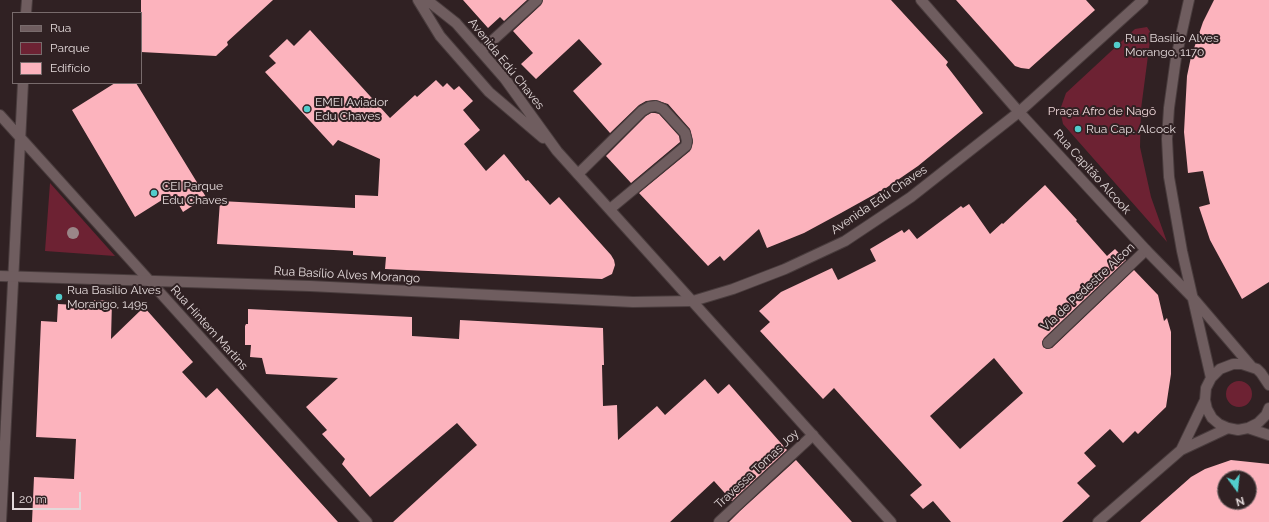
<!DOCTYPE html>
<meta charset="utf-8">
<style>
body{margin:0}
#map{position:relative;width:1269px;height:522px;overflow:hidden;background:#302123;font-family:Raleway,sans-serif}
canvas{display:block}
.legend{position:absolute;left:12px;top:12px;width:130px;height:72px;box-sizing:border-box;background:#302123;border:1px solid #786b6c;margin:0;padding:5px 7px;list-style:none;font-size:12px;color:#e3d9da}
.legend li{display:flex;align-items:center;gap:8px;height:20px}
.legend b{width:20px;border:1px solid #786b6c}
.north{position:absolute;left:1217px;top:470px;width:40px;height:40px;box-sizing:border-box;background:#302123;border:1px solid #786b6c;border-radius:50%;rotate:165deg;font-size:11px;font-weight:700;line-height:16px;text-align:center;color:#e3d9da}
.north::after{content:'';display:block;margin:auto;width:14px;height:18px;background:#52cdcc;clip-path:polygon(50% 0,100% 100%,50% 72%,0 100%)}
.scale{position:absolute;left:12px;top:492px;width:69px;height:18px;box-sizing:border-box;border:2px solid #e3d9da;border-top:0;padding-left:5px;font-size:12px;line-height:14px;white-space:nowrap;color:#e3d9da;-webkit-text-stroke:3px #302123;paint-order:stroke}
</style>
<div id="map">
<canvas width="1269" height="522"></canvas>
<ul class="legend">
<li><b style="height:5px;background:#6f5d5f"></b>Rua</li>
<li><b style="height:11px;background:#6d2233"></b>Parque</li>
<li><b style="height:11px;background:#fcb3bd"></b>Edifício</li>
</ul>
<div class="north">N</div>
<div class="scale">20 m</div>
</div>
<script>
const g = document.querySelector('canvas').getContext('2d');
g.lineJoin = 'round';
function fill(path, color) { g.fillStyle = color; g.fill(path, 'evenodd'); }
const toPath = rows => new Path2D(rows.map(r => 'M' + r).join(''));
function strokePath(path, color, width, dash) { g.strokeStyle = color; g.lineWidth = width; g.lineCap = dash ? 'butt' : 'round'; g.setLineDash(dash || []); g.stroke(path); }
function write(font, color, halo, rows, align = 'center') {
  g.font = font + ' Raleway,sans-serif'; g.lineWidth = 4; g.setLineDash([]); g.textBaseline = 'middle'; g.strokeStyle = halo; g.fillStyle = color; for (const [text, x, y, turn = 0] of rows) {
    g.save(); g.translate(x, y); g.rotate((+turn || 0) * Math.PI / 180); g.textAlign = isNaN(turn) ? turn : align; if (halo) g.strokeText(text, 0, 0); g.fillText(text, 0, 0); g.restore();
  }
}
fill(toPath([
 [1147,27,1151,33,1141,109,1140,147,1151,197,1167,242,1063,124,1060,110,1066,93,1135,29],
 [50,183,115,256,45,251],
 '1226 394a13 13 0 1 1 26 0a13 13 0 1 1-26 0Z'
]), '#6d2233');
fill(toPath([
 [141,0,273,0,227,42,228,45,216,56,141,52],
 [463,0,527,0,504,21,500,17,488,28],
 [543,0,891,0,948,62,946,65,983,113,918,166,886,188,841,213,804,233,767,248,759,229,724,261,720,256,708,266,639,193,690,151,693,142,690,129,668,104,655,100,646,101,639,105,610,133,573,91,602,64,579,39,536,79,521,64,533,53,513,31,541,5],
 [956,0,1086,0,1095,10,1029,69,1021,68,1015,66],
 [1214,0,1269,0,1269,282,1242,299,1210,240,1199,207,1210,204,1203,171,1188,173,1184,132,1187,76,1191,57,1203,22],
 [310,30,390,118,415,95,417,97,436,80,443,87,447,83,454,90,459,86,473,101,463,110,480,130,464,144,486,171,504,154,526,181,528,180,550,205,559,197,611,255,614,260,615,265,612,274,602,279,385,269,386,257,353,255,353,251,217,244,220,201,355,208,355,195,378,196,380,159,338,140,333,146,265,72,276,63,269,56,287,39,294,46],
 [115,83,136,83,206,197,183,212,176,200,166,206,162,200,135,217,72,110],
 [651,113,655,113,659,114,679,136,680,142,631,183,606,156,646,116],
 [1045,185,1077,220,1076,221,1107,256,1115,249,1126,260,1044,338,1042,342,1043,347,1047,349,1052,348,1134,270,1158,295,1164,321,1167,318,1171,332,1171,374,1166,407,1138,434,1135,431,1123,443,1110,429,1084,453,1096,466,1077,483,1090,496,1062,522,951,522,933,501,923,509,910,495,922,485,834,388,823,399,760,331,770,322,759,311,781,292,832,268,838,280,876,261,870,249,902,230,904,233,909,229,917,239,961,206,963,208,969,204,990,234,1002,223,1003,224],
 [994,358,1023,393,960,449,930,416],
 [94,300,112,301,111,339,144,307,193,362,182,372,206,398,217,388,338,522,32,522,34,477,74,479,76,439,36,437,41,321,57,322,58,304,93,306],
 [248,309,412,317,412,336,459,339,460,320,603,328,604,365,602,365,603,406,617,405,618,440,657,406,665,415,705,379,718,394,729,384,787,450,732,501,714,481,670,522,393,522,477,445,457,423,370,497,342,464,345,459,322,434,327,430,306,407,338,378,266,374,262,358,250,357,251,345,245,345,245,326,246,324,248,324],
 [796,460,852,522,729,522,740,511],
 [1231,460,1269,464,1269,522,1140,522,1191,477,1205,469],
 [1225,478,1249,478,1249,502,1225,502]
]), '#fcb3bd');
const service = toPath([
 [578,174,642,111,649,107,656,106,663,109,685,133,687,141,686,146,680,151,610,209],
 [1048,343,1146,250]
]);
const minor = toPath([
 [921,0,1019,112,1146,250,1193,298,1251,366],
 [1189,0,1176,58,1169,108,1167,139,1169,177,1182,251,1211,378],
 [26,13,27,0],
 [481,51,537,0],
 [0,115,367,522],
 [1269,385,1261,373,1257,369,1242,364,1233,364,1220,369,1211,378,1206,388,1205,400,1207,409,1212,418,1219,424,1228,428,1238,430,1248,428,1258,423,1266,415,1269,408],
 [1248,428,1269,435],
 [1181,450,1205,400],
 [1,522,23,83],
 [719,522,813,435],
 [1098,522,1181,450,1228,428]
]);
const tertiary = toPath([
 [0,276,310,286,633,302,693,301,733,289,785,269,845,241,911,197,1019,112,1143,0]
]);
const secondary = toPath([
 [418,0,440,36,489,92,543,138],
 [427,0,456,23,505,79,557,151,891,522]
]);
strokePath(service, '#493c3d', 12);
strokePath(minor, '#493c3d', 12);
strokePath(tertiary, '#493c3d', 12);
strokePath(secondary, '#493c3d', 12);
strokePath(service, '#6f5d5f', 10);
strokePath(minor, '#6f5d5f', 10);
strokePath(tertiary, '#6f5d5f', 10);
strokePath(secondary, '#6f5d5f', 10);
g.fillStyle = '#9a8688';
for (const [x, y] of [
 [73,233]
]) { g.beginPath(); g.arc(x, y, 6, 0, 2 * Math.PI); g.fill(); }
for (const [x, y, r, color] of [
 [1117,45,4,"#52cdcc"],
 [307,109,4,"#52cdcc"],
 [1078,129,4,"#52cdcc"],
 [154,193,4,"#52cdcc"],
 [59,297,4,"#52cdcc"]
]) { const dot = new Path2D(); dot.arc(x, y, r, 0, 2 * Math.PI); g.fillStyle = color; g.fill(dot); strokePath(dot, '#302123', 1.5); }
write('12px', '#e3d9da', '#302123', [
 ["Rua Basílio Alves",1125,38],
 ["Morango, 1170",1125,52],
 ["EMEI Aviador",315,102],
 ["Edu Chaves",315,116],
 ["Rua Cap. Alcock",1086,129],
 ["CEI Parque",162,186],
 ["Edu Chaves",162,200],
 ["Rua Basílio Alves",67,290],
 ["Morango, 1495",67,304]
], 'left');
write('12px', '#e3d9da', '#302123', [
 ["Avenida Edú Chaves",506,64,51],
 ["Rua Capitão Alcook",1092,172,48],
 ["Avenida Edú Chaves",879,200,-34],
 ["Rua Basílio Alves Morango",347,275,3],
 ["Via de Pedestre Alcon",1088,287,-43],
 ["Rua Hintem Martins",209,328,48],
 ["Travessa Tomas Joy",757,469,-43]
]);
write('12px', '#f1d9db', '#302123', [
 ["Praça Afro de Nagô",1102,111]
]);
</script>
